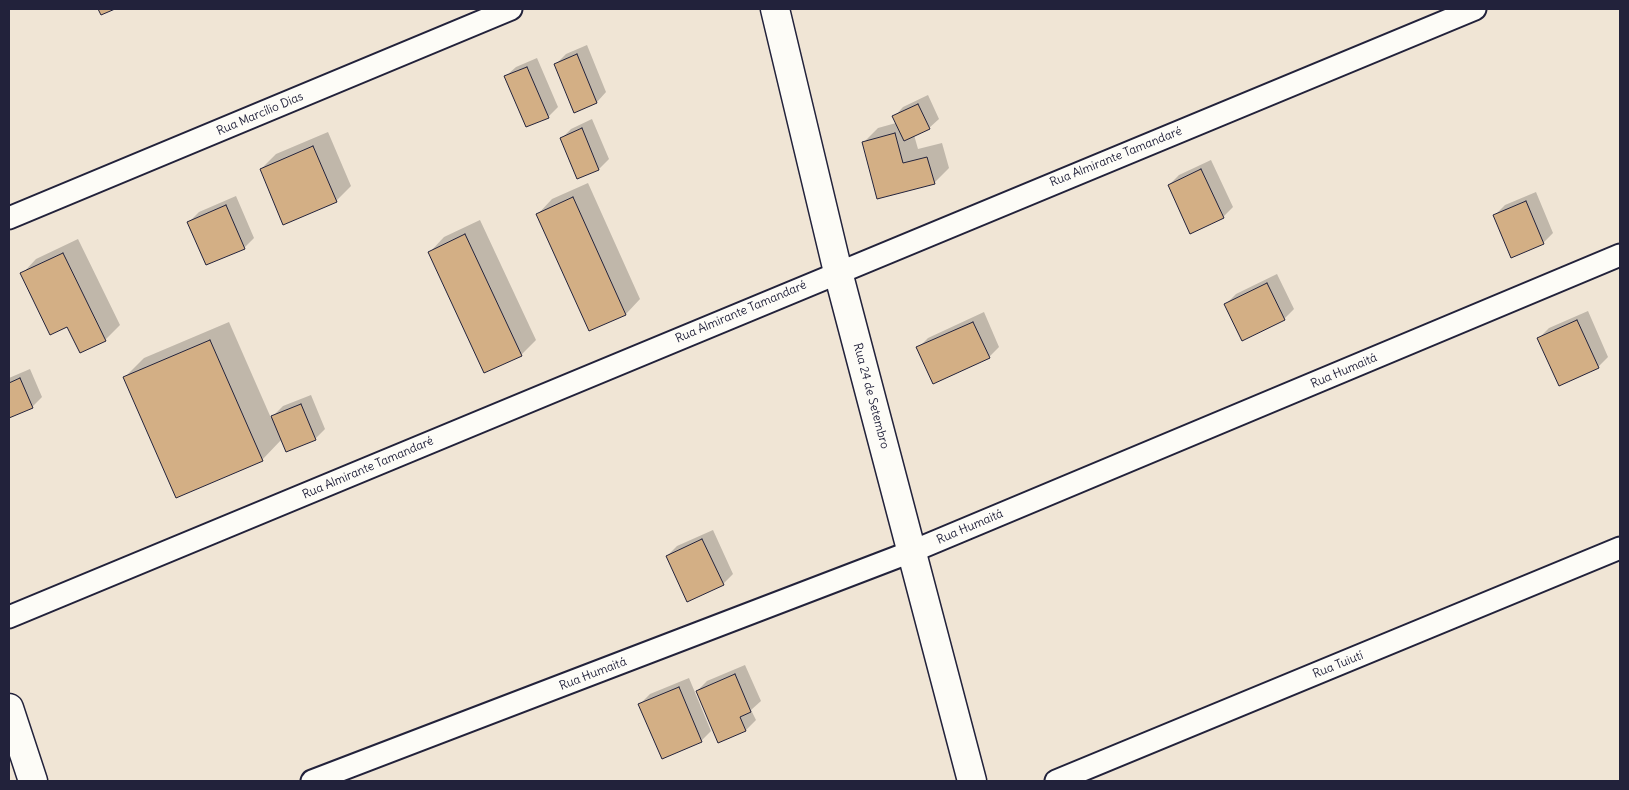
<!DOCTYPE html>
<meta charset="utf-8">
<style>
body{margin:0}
#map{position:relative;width:1629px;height:790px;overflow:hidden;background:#f0e5d5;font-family:Delius,sans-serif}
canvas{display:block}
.frame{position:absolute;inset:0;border:10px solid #22223b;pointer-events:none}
</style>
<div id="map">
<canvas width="1629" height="790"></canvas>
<div class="frame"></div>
</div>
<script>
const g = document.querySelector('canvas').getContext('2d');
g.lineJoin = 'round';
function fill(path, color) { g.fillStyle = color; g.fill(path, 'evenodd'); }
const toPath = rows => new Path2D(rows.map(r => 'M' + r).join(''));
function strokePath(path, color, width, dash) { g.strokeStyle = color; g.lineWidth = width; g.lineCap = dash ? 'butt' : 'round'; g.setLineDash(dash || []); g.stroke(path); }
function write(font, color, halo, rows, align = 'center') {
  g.font = font + ' Delius,sans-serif'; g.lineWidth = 4; g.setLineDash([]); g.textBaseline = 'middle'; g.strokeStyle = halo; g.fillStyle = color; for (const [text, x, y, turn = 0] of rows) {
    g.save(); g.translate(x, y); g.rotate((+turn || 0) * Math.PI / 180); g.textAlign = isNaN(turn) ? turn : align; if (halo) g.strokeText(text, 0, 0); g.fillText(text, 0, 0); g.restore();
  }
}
fill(toPath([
 [587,45,606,92,597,102,556,64,566,54],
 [537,58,558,107,548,117,506,76,516,67],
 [928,95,939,119,929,128,914,135,918,149,942,143,949,168,934,183,863,143,878,128,896,123,894,117,903,107],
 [592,119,609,159,599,169,578,178,561,139,571,129],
 [328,132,351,186,336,201,261,169,276,154],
 [1211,160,1233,207,1223,217,1169,185,1179,175],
 [588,183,640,299,626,314,590,330,538,214,552,199],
 [1536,192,1553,233,1543,243,1495,215,1505,205],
 [236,196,254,238,244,248,189,222,199,212],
 [480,220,536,340,521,355,430,252,444,237],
 [78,239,120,325,105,340,68,325,22,274,36,259],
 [1277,274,1294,309,1284,319,1226,304,1236,294],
 [1588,311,1608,357,1598,367,1539,338,1549,328],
 [984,312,999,347,989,357,918,348,928,338],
 [229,322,271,418,283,406,311,395,325,429,315,439,282,439,262,460,125,377,144,358],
 [30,369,42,397,32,407,9,417,9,378],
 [713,530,733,574,723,584,667,556,677,546],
 [745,665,761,701,751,710,756,720,746,730,719,741,697,691,707,681],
 [689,678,711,731,701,741,640,704,650,694]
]), '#0003');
const building = toPath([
 [98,9,115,9,101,15,98,9],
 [577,54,597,103,574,113,554,64,577,54],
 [527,67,549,118,526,127,504,76,527,67],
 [918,104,930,129,904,141,892,116,918,104],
 [582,128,599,170,577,179,560,138,582,128],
 [895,133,903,163,927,157,935,184,877,199,862,142,895,133],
 [313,146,337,202,283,225,260,169,313,146],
 [1201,169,1224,218,1190,234,1168,185,1201,169],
 [573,197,626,315,589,331,536,214,573,197],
 [1526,201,1544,244,1511,258,1493,215,1526,201],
 [226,205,245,249,206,265,187,222,226,205],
 [465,234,522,356,484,373,428,252,465,234],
 [63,253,106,341,80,353,67,327,50,335,20,273,63,253],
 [1267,283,1285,320,1242,341,1224,304,1267,283],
 [1577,320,1599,368,1559,386,1537,338,1577,320],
 [973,322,990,358,933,384,916,347,973,322],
 [210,340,263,461,176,498,123,377,210,340],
 [20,378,33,408,9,418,9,383,20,378],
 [301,404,316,440,286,452,271,416,301,404],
 [702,539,724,585,687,602,666,556,702,539],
 [735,674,751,712,740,717,746,731,718,743,696,691,735,674],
 [679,687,702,742,662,759,638,704,679,687]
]);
fill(building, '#d3af85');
strokePath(building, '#22223b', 1);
const street = toPath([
 [9,218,511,9],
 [9,617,1475,9],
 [312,781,913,551,1620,255],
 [1056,781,1620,548]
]);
const secondary = toPath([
 [775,9,838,272,972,781],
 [9,708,33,781]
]);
strokePath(street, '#22223b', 25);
strokePath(secondary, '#22223b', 31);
strokePath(street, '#fdfcf7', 21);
strokePath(secondary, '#fdfcf7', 28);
write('12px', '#22223b', '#fdfcf7', [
 ["Rua Marcílio Dias",260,114,-23],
 ["Rua Almirante Tamandaré",1116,157,-22],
 ["Rua Almirante Tamandaré",741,312,-23],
 ["Rua Humaitá",1344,371,-23],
 ["Rua 24 de Setembro",871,396,75],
 ["Rua Almirante Tamandaré",368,468,-23],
 ["Rua Humaitá",970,527,-23],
 ["Rua Tuiutí",1338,665,-22],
 ["Rua Humaitá",593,674,-21]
]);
</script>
